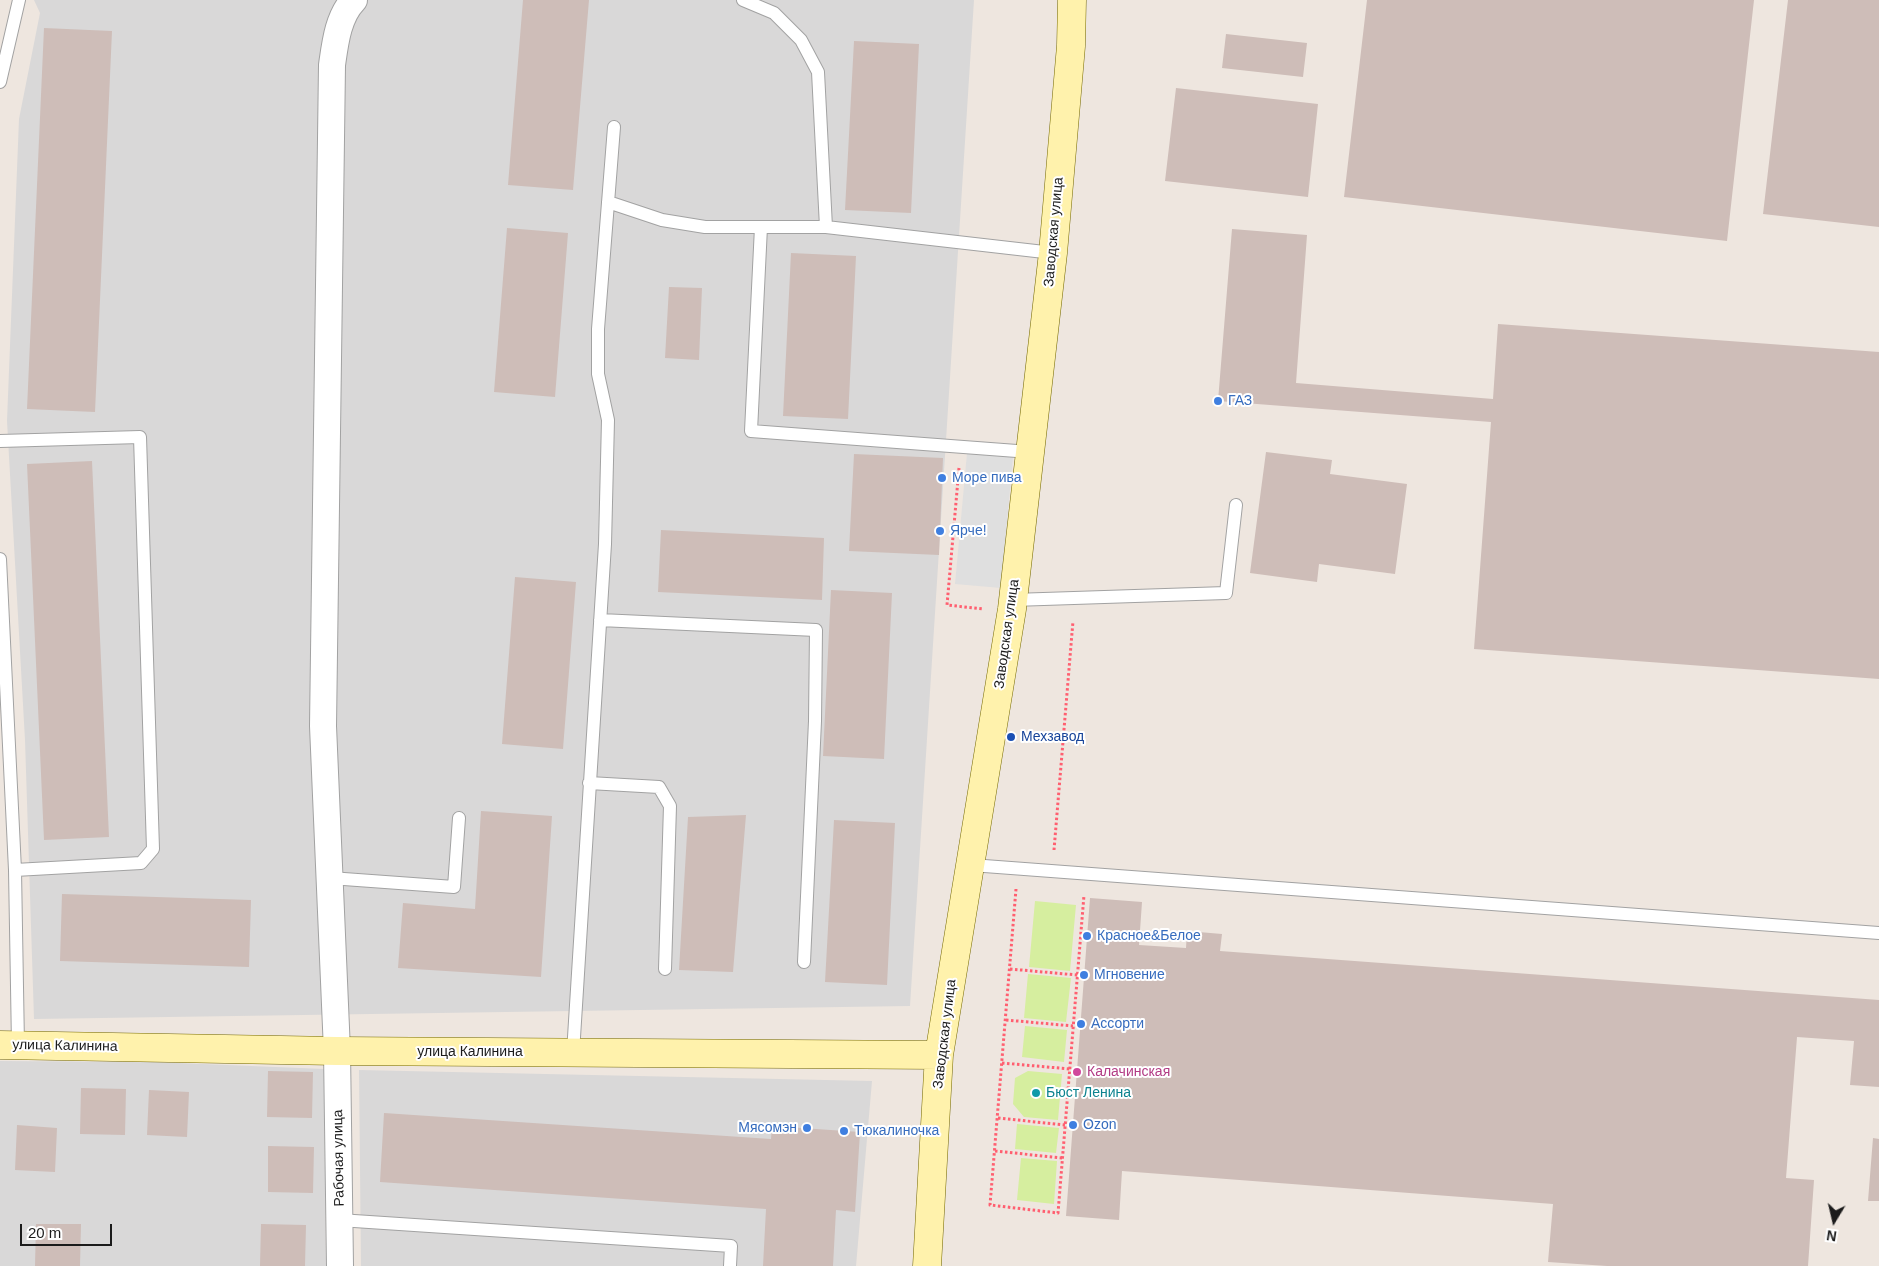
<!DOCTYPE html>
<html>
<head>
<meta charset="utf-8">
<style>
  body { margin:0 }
  #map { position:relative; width:1879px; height:1266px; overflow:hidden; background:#eee6df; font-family:Arial,sans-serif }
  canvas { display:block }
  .north { position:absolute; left:1809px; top:1196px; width:50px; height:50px; -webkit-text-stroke:4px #fff; paint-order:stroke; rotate:189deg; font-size:14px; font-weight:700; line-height:20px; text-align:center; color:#1b1b1b }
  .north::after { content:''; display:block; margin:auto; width:18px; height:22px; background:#1b1b1b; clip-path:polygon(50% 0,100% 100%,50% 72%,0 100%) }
  .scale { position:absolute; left:20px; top:1224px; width:92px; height:22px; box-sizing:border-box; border:2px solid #1b1b1b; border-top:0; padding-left:6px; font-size:15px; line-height:18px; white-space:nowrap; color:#1b1b1b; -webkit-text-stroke:4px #fff; paint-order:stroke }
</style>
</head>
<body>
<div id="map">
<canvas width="1879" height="1266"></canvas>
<div class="north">N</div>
<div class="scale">20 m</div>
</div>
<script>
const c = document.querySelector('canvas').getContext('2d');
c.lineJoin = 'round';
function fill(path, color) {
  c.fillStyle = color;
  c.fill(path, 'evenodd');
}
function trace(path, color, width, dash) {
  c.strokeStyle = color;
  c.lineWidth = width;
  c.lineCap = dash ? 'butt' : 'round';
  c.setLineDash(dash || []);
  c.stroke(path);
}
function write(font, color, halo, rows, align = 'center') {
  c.font = font + ' Arial,sans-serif';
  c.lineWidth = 4;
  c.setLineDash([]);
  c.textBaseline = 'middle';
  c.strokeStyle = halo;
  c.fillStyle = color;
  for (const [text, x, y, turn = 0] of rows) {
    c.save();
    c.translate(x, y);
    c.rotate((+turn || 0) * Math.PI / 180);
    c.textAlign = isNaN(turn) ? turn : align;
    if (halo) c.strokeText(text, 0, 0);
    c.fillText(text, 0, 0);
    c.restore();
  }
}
fill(new Path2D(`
  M34 0H974L910 1006 34 1019 25 740 7 421 19 119 40 13Z
  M0 1061 154 1062 324 1069 326 1266H0Z
  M359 1070 872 1081 856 1266H361Z`), '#d9d8d8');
fill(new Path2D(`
  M1035 901 1076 905 1070 971 1029 967Z
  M1028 974 1071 978 1066 1022 1024 1018Z
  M1025 1026 1067 1030 1064 1062 1022 1057Z
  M1028 1071 1062 1074 1058 1120 1024 1117 1013 1104 1015 1078Z
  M1017 1124 1059 1128 1056 1153 1015 1149Z
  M1021 1158 1057 1161 1054 1204 1017 1200Z`), '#d6ee9f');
fill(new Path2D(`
  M967 453 1013 457 1001 588 955 584Z`), '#dfdfdf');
fill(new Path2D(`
  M523 0H589L573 190 508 185Z
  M1367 0H1754L1727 241 1344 197Z
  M1788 0H1879V227L1763 214Z
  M44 28 112 31 95 412 27 409Z
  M1226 34 1307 43 1303 77 1222 68Z
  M854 41 919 44 911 213 845 210Z
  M1176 88 1318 104 1308 197 1165 181Z
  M507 228 568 233 555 397 494 392Z
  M1232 229 1307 235 1296 383 1493 399 1498 324 1879 352V679L1474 649 1491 422 1218 401Z
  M791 253 856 256 848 419 783 416Z
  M669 287 702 288 699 360 665 358Z
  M1266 452 1332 460 1330 474 1407 484 1395 574 1319 564 1317 582 1250 573Z
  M854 454 943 458 939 555 849 551Z
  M92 461 109 837 44 840 27 464Z
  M661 530 824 538 822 600 658 592Z
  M515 577 576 582 563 749 502 744Z
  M831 590 892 593 884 759 823 756Z
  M481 811 552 816 541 977 398 968 403 903 475 909Z
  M746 815 733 972 679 970 688 817Z
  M834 820 895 823 887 985 825 982Z
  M62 894 251 900 249 967 60 961Z
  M1090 898 1142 902 1139 945 1186 948 1187 931 1222 934 1220 951 1879 1000V1087L1850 1085 1854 1041 1797 1037 1786 1178 1814 1180 1808 1266H1607L1548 1262 1553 1204 1122 1171 1119 1220 1066 1216Z
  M268 1071 313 1072 312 1118 267 1117Z
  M81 1088 126 1089 125 1135 80 1134Z
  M149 1090 189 1092 187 1137 147 1135Z
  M384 1113 771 1139 772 1126 860 1132 855 1212 836 1210 833 1266H763L766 1209 380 1182Z
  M17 1125 57 1128 55 1172 15 1170Z
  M1873 1138 1879 1139V1201H1868Z
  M268 1146 314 1147 313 1193 268 1192Z
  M36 1224H81L80 1266H35Z
  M261 1224 306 1225 305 1266H260Z`), '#cebdb8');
const lane = new Path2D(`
  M743 0 774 13 801 40 818 72 826 227
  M0 82 19 0
  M608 202 662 220 705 227H826L1053 253
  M761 227 751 431 1030 452
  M0 441 140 437 153 849 141 863 15 870
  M0 559 15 870 18 1045
  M1013 600 1226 593 1236 505
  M600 620 816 630 815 721 804 962
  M589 783 659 787 670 806 665 969
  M971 865 1879 933
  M330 878 454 887 459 818
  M573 1053 605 544 608 420 598 374V329L614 127
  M339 1220 731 1246 730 1266`);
const street = new Path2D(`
  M340 1266 337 1051 323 726 332 65C335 44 338 16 354 0`);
const secondary = new Path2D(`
  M0 1045 337 1051 939 1055
  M927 1266 939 1055 1012 609 1053 253 1071 46 1072 0`);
trace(lane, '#a2a2a2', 14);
trace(street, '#a2a2a2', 28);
trace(secondary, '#746800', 29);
trace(new Path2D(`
  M959 468 947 605 983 609
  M1054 850 1073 621
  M1016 889 990 1205 1058 1213 1084 895
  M1010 969 1077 975
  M1006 1020 1073 1026
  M1002 1063 1070 1069
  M998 1118 1065 1125
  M995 1151 1062 1158`), '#ff5f70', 3, [2.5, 2.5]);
trace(lane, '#fff', 12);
trace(street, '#fff', 26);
trace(secondary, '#fff2ac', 28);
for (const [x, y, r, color] of [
  [1218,401,5,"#3f7fe0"],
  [942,478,5,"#3f7fe0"],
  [940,531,5,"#3f7fe0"],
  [1011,737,5,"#1a4fb4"],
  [1087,936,5,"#3f7fe0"],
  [1084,975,5,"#3f7fe0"],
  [1081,1024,5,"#3f7fe0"],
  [1077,1072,5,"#d1479c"],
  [1036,1093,5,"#0f9aa8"],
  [1073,1125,5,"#3f7fe0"],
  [807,1128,5,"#3f7fe0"],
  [844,1131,5,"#3f7fe0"]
]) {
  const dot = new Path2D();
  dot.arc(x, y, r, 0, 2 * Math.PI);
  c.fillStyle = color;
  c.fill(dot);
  trace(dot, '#fff', 2);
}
write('14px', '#1b1b1b', '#fff', [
  ["Заводская улица",1054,232,-85],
  ["Заводская улица",1007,634,-82],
  ["Заводская улица",945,1034,-83],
  ["улица Калинина",65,1046,1],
  ["улица Калинина",470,1052],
  ["Рабочая улица",339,1158,-91]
]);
write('14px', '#366cbe', '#fff', [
  ["ГАЗ",1228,401],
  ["Море пива",952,478],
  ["Ярче!",950,531],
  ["Красное&Белое",1097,936],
  ["Мгновение",1094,975],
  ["Ассорти",1091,1024],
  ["Ozon",1083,1125],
  ["Мясомэн",797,1128,"right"],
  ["Тюкалиночка",854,1131]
], 'left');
write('14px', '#164399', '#fff', [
  ["Мехзавод",1021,737]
], 'left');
write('14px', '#b23c85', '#fff', [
  ["Калачинская",1087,1072]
], 'left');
write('14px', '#0d838f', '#fff', [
  ["Бюст Ленина",1046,1093]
], 'left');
</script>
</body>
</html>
